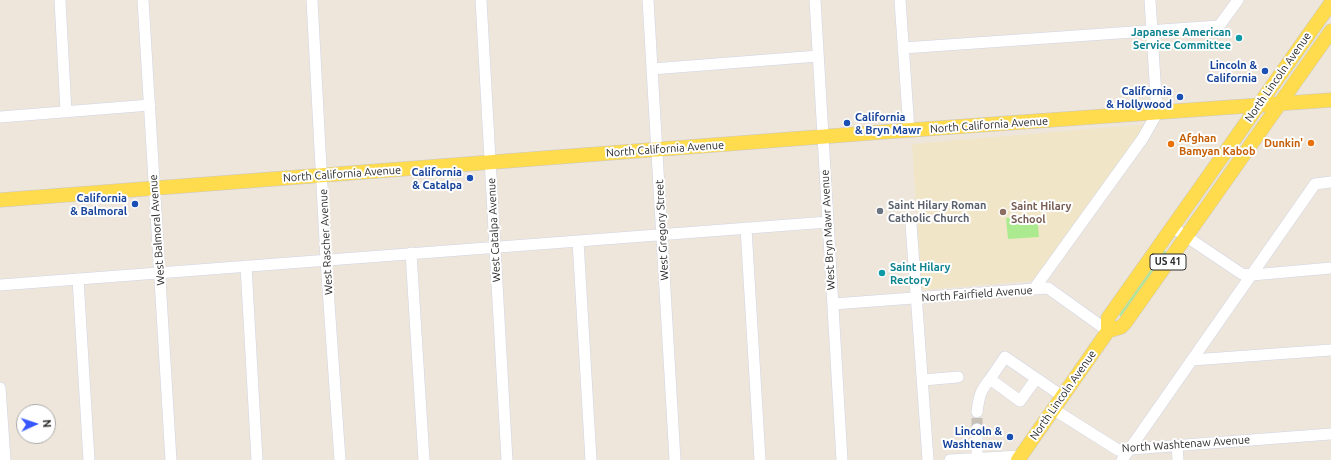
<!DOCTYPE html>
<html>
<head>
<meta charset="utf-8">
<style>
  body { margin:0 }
  #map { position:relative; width:1331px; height:460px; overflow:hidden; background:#eee6da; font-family:Ubuntu,sans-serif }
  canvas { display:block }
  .north { position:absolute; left:16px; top:404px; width:40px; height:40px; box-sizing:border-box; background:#fff; border:1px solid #aaa; border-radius:50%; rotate:87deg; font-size:11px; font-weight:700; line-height:16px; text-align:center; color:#2a2a2a }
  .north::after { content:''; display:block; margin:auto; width:14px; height:18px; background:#3656ff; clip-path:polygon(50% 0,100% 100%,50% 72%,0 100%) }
</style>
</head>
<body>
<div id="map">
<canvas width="1331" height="460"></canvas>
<div class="north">N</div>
</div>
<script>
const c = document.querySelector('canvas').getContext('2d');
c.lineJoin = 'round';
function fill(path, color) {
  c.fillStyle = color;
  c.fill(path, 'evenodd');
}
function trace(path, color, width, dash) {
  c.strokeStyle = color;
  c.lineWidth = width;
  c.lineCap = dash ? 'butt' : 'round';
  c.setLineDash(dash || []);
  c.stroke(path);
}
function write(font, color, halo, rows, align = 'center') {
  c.font = font + ' Ubuntu,sans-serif';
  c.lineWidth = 4;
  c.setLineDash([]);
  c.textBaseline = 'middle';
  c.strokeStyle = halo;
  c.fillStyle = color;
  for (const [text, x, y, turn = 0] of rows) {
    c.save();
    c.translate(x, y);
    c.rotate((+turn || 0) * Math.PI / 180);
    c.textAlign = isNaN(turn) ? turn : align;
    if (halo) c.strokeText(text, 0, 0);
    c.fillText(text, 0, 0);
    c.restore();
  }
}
fill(new Path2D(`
  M1151 124 1040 280 922 290 912 144Z`), '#f1e5c7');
fill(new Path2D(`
  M1037 216 1039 237 1008 239 1006 218Z
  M1164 250 1168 253 1122 317 1119 315Z`), '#acea90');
trace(new Path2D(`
  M977 429V412`), '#c7c0b7', 11, [11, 5.5]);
const minor = new Path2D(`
  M60 0 66 112
  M143 0 171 460
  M312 0 326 260 340 460
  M481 0 507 460
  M648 0 675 460
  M815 0 842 460
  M900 0 909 130
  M903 48 1219 26 1238 0
  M652 69 818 56
  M0 117 150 105
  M911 224 928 460
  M1172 227 1242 274 1252 275 1331 268
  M746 228 760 460
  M578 241 591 460
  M411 253 424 460
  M246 266 257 460
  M78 279 89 460
  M0 285 828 222
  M1034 289 1143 138 1157 113 1150 0
  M833 304 1048 288 1108 331
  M1192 360 1331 350
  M1036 379 1020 401 990 379 1005 357 1062 396
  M923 380 958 377
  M0 388 5 460
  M1053 409 1118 450 1331 434
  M977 412C979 397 980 391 990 379
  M977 429V458
  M1177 446 1178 460
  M950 460 1021 456
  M1122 460 1315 184 1331 182`);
const major = new Path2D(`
  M0 200 883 132 1331 100
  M1108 331 1121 327 1125 323 1331 31
  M1018 460 1108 331V318L1331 3`);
trace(minor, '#cfd3e4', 12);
trace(major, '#c8c8c8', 15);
trace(minor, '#fff', 11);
trace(major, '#ffdb4e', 14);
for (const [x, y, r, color] of [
  [1239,38,4,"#0f9aa8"],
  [1265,71,4,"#1a4fb4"],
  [1180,97,4,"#1a4fb4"],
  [847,123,4,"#1a4fb4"],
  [1311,143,4,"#e8710a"],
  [1171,144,4,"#e8710a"],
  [470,178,4,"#1a4fb4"],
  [135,204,4,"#1a4fb4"],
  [880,211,4,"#6b7280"],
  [1003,212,4,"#8d6e63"],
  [882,273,4,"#0f9aa8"],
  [1010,437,4,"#1a4fb4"]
]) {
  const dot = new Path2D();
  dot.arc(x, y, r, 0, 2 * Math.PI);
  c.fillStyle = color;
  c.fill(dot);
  trace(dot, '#fff', 1.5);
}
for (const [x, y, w] of [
  [1168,262,36]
]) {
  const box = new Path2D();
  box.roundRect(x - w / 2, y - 8, w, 16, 3);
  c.fillStyle = '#fff';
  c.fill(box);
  trace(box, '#2a2a2a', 1);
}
write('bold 10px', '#2a2a2a', null, [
  ["US 41",1168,262]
]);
write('bold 11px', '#0d838f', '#fff', [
  ["Japanese American",1231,32],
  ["Service Committee",1231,45],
  ["Saint Hilary",890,267,"left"],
  ["Rectory",890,280,"left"]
], 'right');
write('bold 11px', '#164399', '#fff', [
  ["Lincoln &",1257,65],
  ["California",1257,78],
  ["California",1172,91],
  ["& Hollywood",1172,104],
  ["California",855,117,"left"],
  ["& Bryn Mawr",855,130,"left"],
  ["California",462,172],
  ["& Catalpa",462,185],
  ["California",127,198],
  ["& Balmoral",127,211],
  ["Lincoln &",1002,431],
  ["Washtenaw",1002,444]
], 'right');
write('11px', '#2a2a2a', '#fff', [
  ["North Lincoln Avenue",1278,77,-55],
  ["North California Avenue",989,125,-4],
  ["North California Avenue",665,149,-4],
  ["North California Avenue",342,174,-4],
  ["West Balmoral Avenue",157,230,-94],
  ["West Catalpa Avenue",494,230,-93],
  ["West Gregory Street",662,230,-93],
  ["West Bryn Mawr Avenue",828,230,-93],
  ["West Rascher Avenue",326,242,-93],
  ["North Fairfield Avenue",977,294,-4],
  ["North Lincoln Avenue",1063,395,-55],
  ["North Washtenaw Avenue",1186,444,-4]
]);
write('bold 11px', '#c56008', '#fff', [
  ["Afghan",1179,138],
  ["Bamyan Kabob",1179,151],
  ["Dunkin'",1303,143,"right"]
], 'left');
write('bold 11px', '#5b616d', '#fff', [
  ["Saint Hilary Roman",888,205],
  ["Catholic Church",888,218]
], 'left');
write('bold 11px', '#785e54', '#fff', [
  ["Saint Hilary",1011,206],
  ["School",1011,219]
], 'left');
</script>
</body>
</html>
